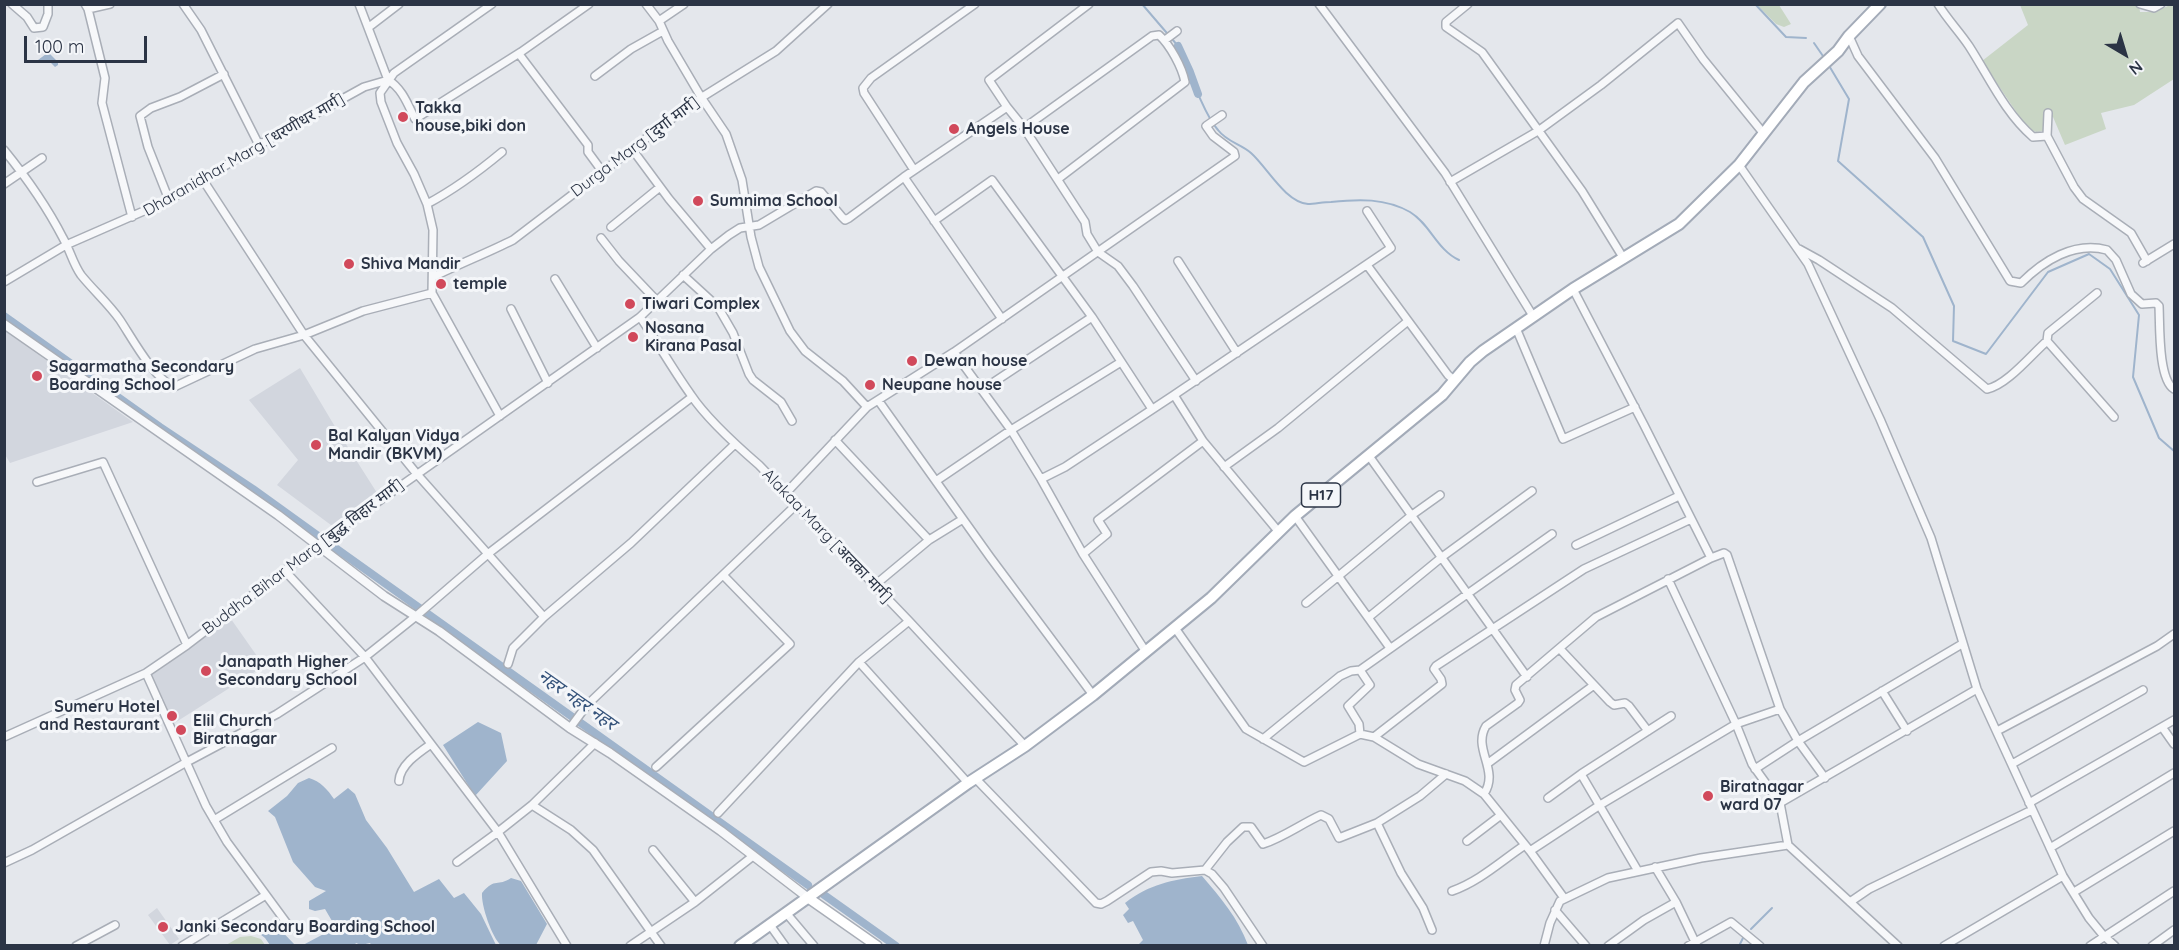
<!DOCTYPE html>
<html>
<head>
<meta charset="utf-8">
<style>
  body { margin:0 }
  #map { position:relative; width:2179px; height:950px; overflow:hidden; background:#e4e7ec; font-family:Quicksand,sans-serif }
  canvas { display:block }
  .frame { position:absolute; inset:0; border:6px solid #2b3445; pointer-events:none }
  .north { position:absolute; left:2095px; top:24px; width:60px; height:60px; -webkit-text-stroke:4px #f4f6f9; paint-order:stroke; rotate:142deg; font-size:16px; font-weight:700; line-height:24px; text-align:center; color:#2b3445 }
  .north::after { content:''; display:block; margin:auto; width:21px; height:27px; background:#2b3445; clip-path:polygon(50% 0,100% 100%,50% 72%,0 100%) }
  .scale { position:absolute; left:24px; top:36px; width:123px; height:27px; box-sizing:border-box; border:3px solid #2b3445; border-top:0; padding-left:8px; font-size:18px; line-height:21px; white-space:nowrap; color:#2b3445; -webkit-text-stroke:4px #f4f6f9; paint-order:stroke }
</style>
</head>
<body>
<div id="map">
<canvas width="2179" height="950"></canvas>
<div class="frame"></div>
<div class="north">N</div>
<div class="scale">100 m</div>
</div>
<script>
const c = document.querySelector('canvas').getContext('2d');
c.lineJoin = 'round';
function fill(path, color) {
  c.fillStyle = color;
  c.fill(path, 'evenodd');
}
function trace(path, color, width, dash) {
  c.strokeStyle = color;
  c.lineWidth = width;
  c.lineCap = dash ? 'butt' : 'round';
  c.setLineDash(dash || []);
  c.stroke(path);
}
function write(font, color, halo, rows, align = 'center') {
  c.font = font + ' Quicksand,"Noto Sans Devanagari",sans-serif';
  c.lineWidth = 6;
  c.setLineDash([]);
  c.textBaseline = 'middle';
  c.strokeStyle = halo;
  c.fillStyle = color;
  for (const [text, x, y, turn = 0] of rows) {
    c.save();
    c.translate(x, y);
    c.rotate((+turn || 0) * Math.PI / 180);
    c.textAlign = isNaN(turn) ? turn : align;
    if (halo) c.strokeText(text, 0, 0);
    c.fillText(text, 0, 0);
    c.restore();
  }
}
fill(new Path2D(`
  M5 331 133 422 10 463 4 453Z
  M300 368 337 430 379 496 335 528 277 485 298 460 249 400Z
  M231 619 264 666 173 724 149 676Z
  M157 908 179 939 170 945 148 915Z`), '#d2d6de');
fill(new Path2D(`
  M1757 5H1779L1791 24 1784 27 1776 24Z
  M2020 5H2139L2140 12H2155L2170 5H2174V79L2134 105 2101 113 2106 129 2065 145 2053 117 2044 118 2043 131 2036 132 2027 128 1982 61 2028 25Z
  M251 936 261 939 265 945H226L240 937Z`), '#c9d6c5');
fill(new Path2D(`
  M47 51 58 62V65L55 67 51 63H34L46 54Z
  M478 722 501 733 507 761 475 796 443 745Z
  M309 778C320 781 328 790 334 799L348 788 355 794 366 820 387 848 414 892 439 879 454 898 464 893 481 914 496 945 372 946 370 943 361 945 356 943 354 946 303 945 333 929 332 921 325 909 315 911 309 909V901L326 891 315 887 293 862 275 817 268 811 287 796 298 783Z
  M1202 876C1221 898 1238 918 1248 945H1138L1143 940 1133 921 1128 923 1123 915 1129 909 1125 903C1150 884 1171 880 1202 876Z
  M511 878 521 881 547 924 536 945H501C492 938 481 905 482 893 495 877 498 887 511 878Z
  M271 920 295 945H270L265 938 256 931Z`), '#9fb4cc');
trace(new Path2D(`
  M1142 4 1178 46
  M1755 4 1786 37 1806 38
  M1814 43 1825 59
  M1828 64 1849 99 1838 161 1923 237 1954 306 1953 341 1986 354 2048 272 2089 254 2110 269 2139 315 2133 377 2159 438 2174 451
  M1198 94C1204 107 1209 120 1218 130 1227 142 1241 144 1251 153 1267 167 1285 202 1308 204 1315 204 1323 202 1331 202 1359 199 1385 198 1410 212 1430 224 1437 250 1459 260
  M1751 929 1772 908
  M1739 946 1743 938`), '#9fb4cc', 2);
trace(new Path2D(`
  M1178 46 1190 72 1198 94
  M4 316 160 427 253 489 321 538
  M327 542 808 885
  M820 892 896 946`), '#9fb4cc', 8);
const minor = new Path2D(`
  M12 4 27 17 34 28 43 27 48 14V4
  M85 4 88 9 105 78 102 103 132 217
  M183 4 201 30 259 145
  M359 4 388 80
  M492 4 394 73 380 93 381 102 397 143 414 174 427 204 433 230 432 293 500 416
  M646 4 659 21 668 41 701 97 726 134 742 180 751 237 759 267 790 331 805 351 843 381 867 407
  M1319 4 1445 173 1533 316
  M1468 4 1446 22V27L1482 52 1582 191 1624 259
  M1938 4C1947 19 1959 31 1969 46 1989 77 2005 113 2033 137L2047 136 2048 113
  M2140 4 2154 8 2161 4
  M88 9 110 4
  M659 21 684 4
  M369 27 399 4
  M1849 36 1858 56 1935 158 2010 281 2021 283C2043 261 2074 241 2107 250L2116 260 2131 294 2142 304 2156 303 2159 306C2160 325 2158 379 2174 389
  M1165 40 1177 31
  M519 54 588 145V152L602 171
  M595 76 631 49 663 31
  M388 80C402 88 408 105 415 119L521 52 589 4
  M1007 107 1024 128 1152 36 1159 35C1170 45 1182 67 1185 82L1058 179
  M1024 128 1085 222 1087 234 1098 252 1118 266 1133 286 1196 381
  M2047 136 2074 187 2083 199 2131 233 2147 261
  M632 149 669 199 711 249
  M4 150C26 177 47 207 63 238 70 250 73 264 81 275 93 290 109 304 120 320 132 338 154 379 174 387L255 349 304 335 363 311 432 293
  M1739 165 1808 264 1880 419 1931 538 1977 689 2063 876 2089 918 2103 935 2115 946
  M914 170 864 93 863 88 871 78 975 4
  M904 177 1002 319
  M203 180 304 335 416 473 544 617
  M1450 182 1538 131 1601 85 1678 23 1703 59 1764 134
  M4 184 42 158
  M169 200 148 147 140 116 151 108 180 97 224 74
  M427 204C455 189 478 172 502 152
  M934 221 992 180 1092 317 1152 409
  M611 227 660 187
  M601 238 619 261 657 301
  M1799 249 1819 260 1892 308 1987 389C2007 385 2031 355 2047 341L2114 417
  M1178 261 1237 353
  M2143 263 2174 244
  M1367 265 1448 375 1455 381
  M683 275 718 307 733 333 749 374 753 380 781 402 792 421
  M433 277C459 264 487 253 513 240L691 104 776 51 828 4
  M555 279 597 348
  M4 282 66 245 169 200 259 145 364 87 388 80
  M1573 289 1644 425 1711 558 1724 553 1727 555 1780 709 1798 741 1825 778
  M511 309 548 383
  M640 317C658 343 673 370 691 395 707 419 737 446 759 465L909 621 1025 746
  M1516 328 1563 439 1635 407
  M2047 341 2048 333 2097 293
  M954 352 1011 430 1041 479 1083 554 1146 652
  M982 390 1092 317
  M1174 395 1391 248 1367 211
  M878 400 990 557 1093 695
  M835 440 929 540
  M1369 456 1527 677
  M1224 467 1278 428 1408 321
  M1041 479 1065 467 1174 395 1203 441 1278 531
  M936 481 1011 430 1121 362
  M37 482 103 462 187 645
  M786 493 867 407 954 352 1235 156 1234 152 1213 136 1206 126 1222 115
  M1295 516 1390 648
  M1576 545 1679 496
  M1083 554 1107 534 1098 520 1203 441
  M284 570 365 657 498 832 567 946
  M1668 579 1736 724 1752 764 1780 803
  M875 585 929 540 963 519
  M1306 603 1412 515 1440 495
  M1369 617 1442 557 1532 491
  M1175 628 1246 729 1304 762 1360 734 1374 737 1418 764 1465 781 1484 794 1530 851 1564 898
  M1560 649 1610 702 1614 705 1625 703 1629 706 1648 731
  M859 662 968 783
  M508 664 513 648 544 617 631 543 735 444
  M146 673 206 806 227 842 266 895 182 946
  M1882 691 1907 731
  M2162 727 2174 744
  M570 728 587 705 797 504
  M1997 731 2157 646 2174 634
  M1360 734 1359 724 1348 706 1370 685 1360 670
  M4 737 146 673 187 645 331 535 640 317 711 249 729 235 740 228 759 225 816 191 821 192 842 217 845 220 849 218 904 177 1007 107 989 80 1089 4
  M1374 737 1442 684 1441 679 1434 669 1436 666 1584 569 1691 519
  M1263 739 1340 676 1351 671 1360 670 1552 534
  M1487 764 1594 685
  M2012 764 2143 690
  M656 767 790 644 724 576
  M1755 769 1798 741 1962 644
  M1581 774 1638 871
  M976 779 1096 903 1101 904 1107 901 1151 872 1161 871 1172 873 1205 870 1212 874 1224 888 1263 946
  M399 781C400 765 418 753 431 744
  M1484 794C1500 770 1472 749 1486 726L1518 703 1520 700 1515 690 1516 685 1596 617 1711 558
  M1548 798 1581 774 1671 716
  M2029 803 2174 720
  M532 805 571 830 593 850 661 946
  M718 813 859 662 909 621
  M214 820 332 748
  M1467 841 1501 815
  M1788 845 1780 803 1977 689
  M2050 848 2174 773
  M653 850 695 902
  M1530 851 1600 805 1736 724 1780 709
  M457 862 498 832 532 805 595 743
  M4 863 32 850 185 763 277 714 365 657 415 617 489 553 692 397
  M1655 867 1676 902 1697 946
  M1205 870 1227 842 1243 827H1251L1263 844C1284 837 1301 824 1321 815L1329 819 1339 838 1377 823
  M1452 891C1480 881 1501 861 1525 845
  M2074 892 2174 831
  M266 895 291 929
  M1850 902 1869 889 2032 810
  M1555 910 1586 946
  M787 914 814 946
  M770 925 785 946
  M1432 930 1423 908 1401 873 1377 823 1420 796 1446 774
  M76 946 115 925
  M630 946 695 902 753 856
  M1544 946 1550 923 1560 901 1608 878 1701 858 1788 845 1898 946
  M1608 946 1644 920 1676 902
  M1688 946 1731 922 1760 946
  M1944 946 2063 876
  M2090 946 2174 891
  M2152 946 2174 930`);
const tertiary = new Path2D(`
  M4 324 278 515 384 596 439 631 570 728 610 753 721 831 807 897`);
const secondary = new Path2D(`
  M807 897 877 946`);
const primary = new Path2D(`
  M740 946 968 783 1025 746 1093 695 1211 598 1295 516 1442 395 1470 362 1483 351 1573 289 1679 224 1739 165 1804 82 1838 51 1849 36 1880 4`);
trace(minor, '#a9aeb7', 10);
trace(tertiary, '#a9aeb7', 11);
trace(secondary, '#a9aeb7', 12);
trace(primary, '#a3abb8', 14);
trace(minor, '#f7f8fa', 7);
trace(tertiary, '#f7f8fa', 8);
trace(secondary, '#fff', 9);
trace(primary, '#fff', 10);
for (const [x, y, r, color] of [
  [403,117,6,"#d1495b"],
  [954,129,6,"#d1495b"],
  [698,201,6,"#d1495b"],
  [349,264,6,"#d1495b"],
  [441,284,6,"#d1495b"],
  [630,304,6,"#d1495b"],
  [633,337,6,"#d1495b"],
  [912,361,6,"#d1495b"],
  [37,376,6,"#d1495b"],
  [870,385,6,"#d1495b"],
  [316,445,6,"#d1495b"],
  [206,671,6,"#d1495b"],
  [172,716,6,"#d1495b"],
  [181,730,6,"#d1495b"],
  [1708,796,6,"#d1495b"],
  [163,927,6,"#d1495b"]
]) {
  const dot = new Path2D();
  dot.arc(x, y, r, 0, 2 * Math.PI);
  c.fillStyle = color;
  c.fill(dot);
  trace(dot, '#f4f6f9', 2);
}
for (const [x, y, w] of [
  [1321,495,39]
]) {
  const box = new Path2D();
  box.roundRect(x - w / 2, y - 12, w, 24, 4.5);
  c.fillStyle = '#f4f6f9';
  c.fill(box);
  trace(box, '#2b3445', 1.5);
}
write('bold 15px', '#2b3445', null, [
  ["H17",1321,495]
]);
write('bold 16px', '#2b3445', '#f4f6f9', [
  ["Takka",415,108],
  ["house,biki don",415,126],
  ["Angels House",966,129],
  ["Sumnima School",710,201],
  ["Shiva Mandir",361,264],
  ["temple",453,284],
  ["Tiwari Complex",642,304],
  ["Nosana",645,328],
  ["Kirana Pasal",645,346],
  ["Dewan house",924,361],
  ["Sagarmatha Secondary",49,367],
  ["Boarding School",49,385],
  ["Neupane house",882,385],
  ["Bal Kalyan Vidya",328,436],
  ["Mandir (BKVM)",328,454],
  ["Janapath Higher",218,662],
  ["Secondary School",218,680],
  ["Sumeru Hotel",160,707,"right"],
  ["and Restaurant",160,725,"right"],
  ["Elil Church",193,721],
  ["Biratnagar",193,739],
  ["Biratnagar",1720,787],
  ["ward 07",1720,805],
  ["Janki Secondary Boarding School",175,927]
], 'left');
write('16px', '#2b3445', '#f4f6f9', [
  ["Durga Marg [दुर्गा मार्ग]",635,147,-37],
  ["Dharanidhar Marg [धरणीधर मार्ग]",244,155,-30],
  ["Alakaa Marg [अलका मार्ग]",827,536,46],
  ["Buddha Bihar Marg [बुद्ध विहार मार्ग]",303,557,-37]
]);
write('italic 18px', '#34527a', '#f4f6f9', [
  ["नहर नहर नहर",577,700,35]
]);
</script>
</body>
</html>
